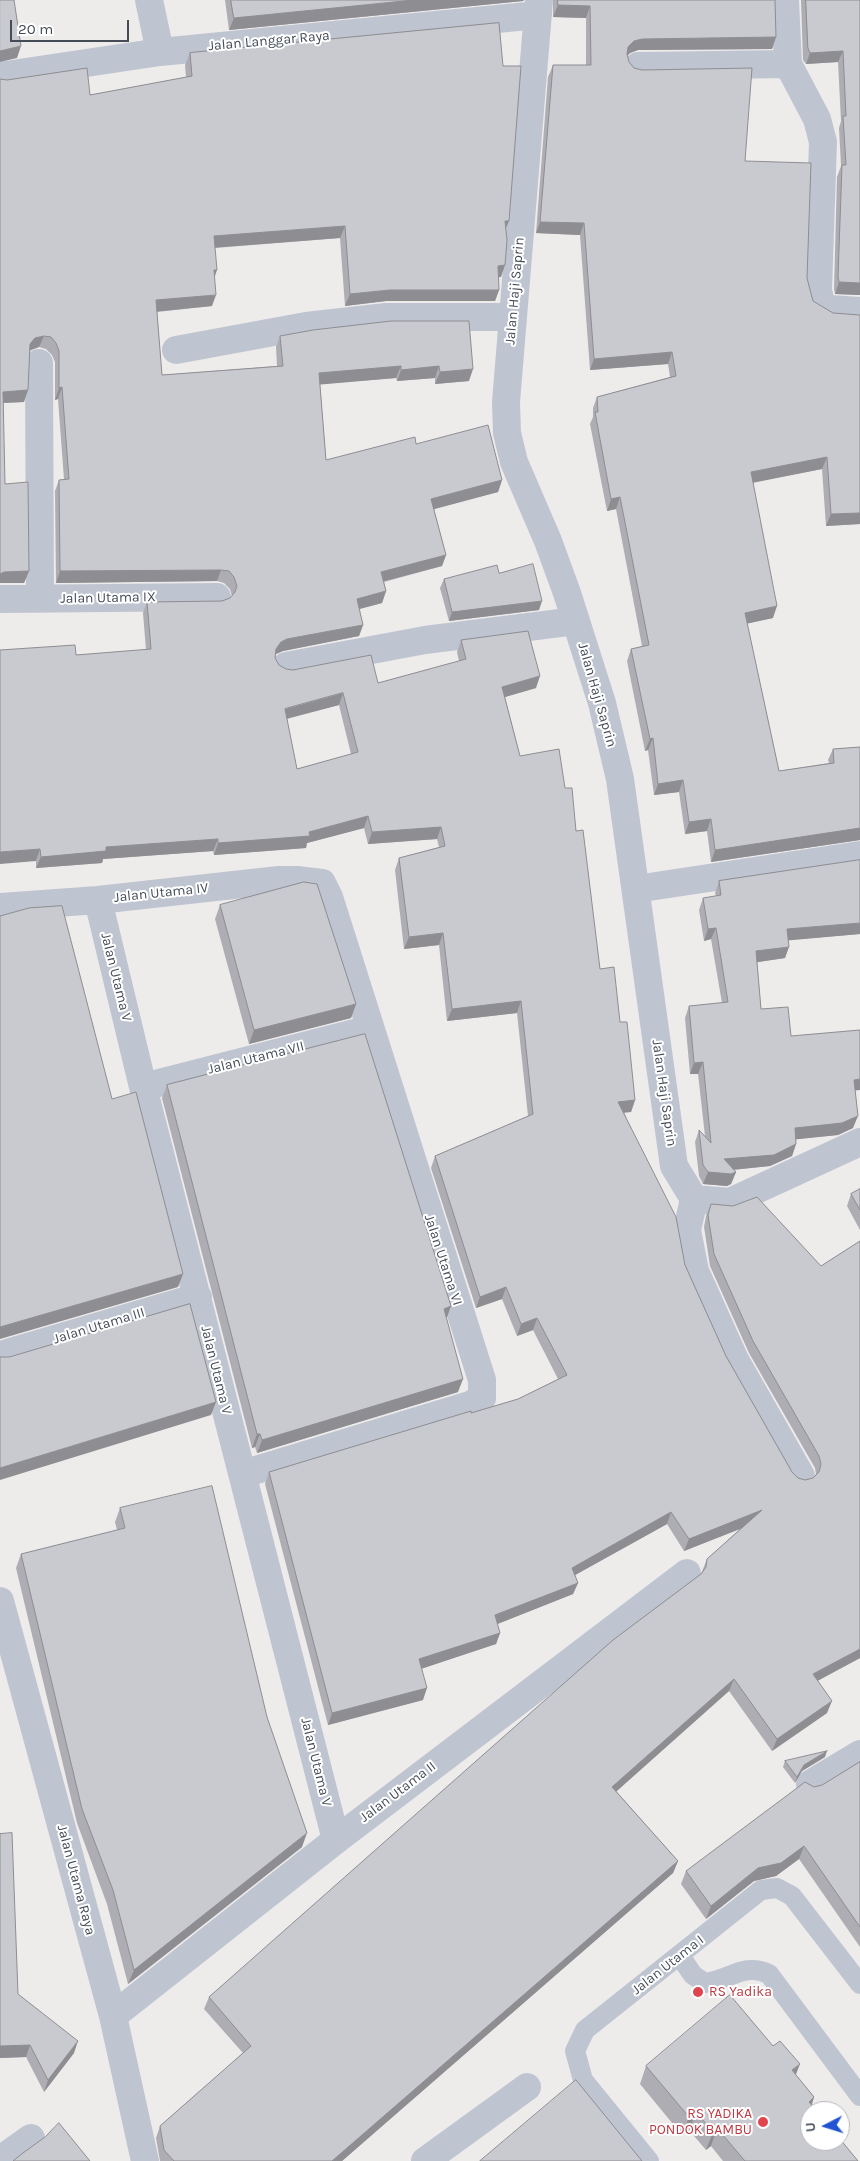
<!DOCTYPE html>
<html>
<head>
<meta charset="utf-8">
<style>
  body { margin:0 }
  #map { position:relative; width:860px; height:2161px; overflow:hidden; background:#eeebeb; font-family:Karla,sans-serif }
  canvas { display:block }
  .north { position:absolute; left:800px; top:2101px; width:50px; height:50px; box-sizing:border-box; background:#fff; border:1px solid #b5b7bc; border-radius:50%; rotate:265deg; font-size:14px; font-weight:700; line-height:20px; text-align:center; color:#454c57 }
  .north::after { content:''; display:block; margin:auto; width:18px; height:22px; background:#2154d2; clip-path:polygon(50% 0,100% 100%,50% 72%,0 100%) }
  .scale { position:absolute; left:10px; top:20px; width:119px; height:22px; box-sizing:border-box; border:2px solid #454c57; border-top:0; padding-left:6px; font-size:15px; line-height:18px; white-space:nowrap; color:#454c57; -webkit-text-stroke:4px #fff; paint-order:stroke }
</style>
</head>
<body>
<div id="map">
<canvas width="860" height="2161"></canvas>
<div class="north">U</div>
<div class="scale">20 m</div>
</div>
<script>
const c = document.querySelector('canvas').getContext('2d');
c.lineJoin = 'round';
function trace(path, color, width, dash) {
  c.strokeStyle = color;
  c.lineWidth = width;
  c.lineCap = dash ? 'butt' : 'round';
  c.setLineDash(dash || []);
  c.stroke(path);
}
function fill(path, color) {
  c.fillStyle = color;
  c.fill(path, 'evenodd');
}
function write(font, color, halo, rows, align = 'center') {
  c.font = font + ' Karla,sans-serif';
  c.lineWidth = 4;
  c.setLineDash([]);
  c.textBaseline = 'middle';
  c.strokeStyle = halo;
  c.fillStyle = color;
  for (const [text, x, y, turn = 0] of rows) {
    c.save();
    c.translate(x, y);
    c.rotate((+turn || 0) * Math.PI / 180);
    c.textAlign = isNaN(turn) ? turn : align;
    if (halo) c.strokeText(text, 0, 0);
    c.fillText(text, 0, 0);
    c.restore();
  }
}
trace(new Path2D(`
  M680 1956 693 1975 705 1983C730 1980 744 1962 769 1974L860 2096
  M649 2161 583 2080 575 2051 585 2030 761 1890 777 1888 792 1896 860 1984`), '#bfc5d0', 20);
trace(new Path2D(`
  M149 0 160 52
  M539 0 506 402 507 433 514 462 548 541 567 593 602 703 620 779 674 1166 694 1199
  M788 64 817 119 823 142 818 290 821 304 830 309 860 311
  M638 66 788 64 785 0
  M0 76 160 52 538 15
  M176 350 306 326 386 317H513
  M39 363 40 599
  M0 599 217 597
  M286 666 425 640 576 621
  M636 889 860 855
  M98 900 143 1087 336 1840
  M0 907 98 900 279 880H297L322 883 329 897 482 1380V1398L470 1405 243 1474
  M143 1087 370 1029
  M694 1199 687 1230 695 1271 735 1360 801 1476
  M694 1199 730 1202 860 1142
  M0 1355 198 1297
  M0 1601 113 2016 145 2161
  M810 1784 860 1754
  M113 2016 336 1840 687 1573
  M0 2160 31 2138
  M425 2161 527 2087`), '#bfc5d0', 28);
fill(new Path2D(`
  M225 0H524L523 1 229 30Z
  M553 0H775L776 37 772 49 638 50 630 53 627 56 629 62 634 68 745 161 807 278 860 524 826 526 822 469 753 482 773 618 747 623 779 771 829 763 828 760 833 749 860 747V840L711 862 707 831 685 834 679 792 654 795 648 750 645 751 627 661 631 649 642 646 616 509 607 511 590 424 593 417V408L597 397 670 377 668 364 590 370 580 235 536 233 548 77 553 65H586V18L553 17Z
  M801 0H860V295L835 294 834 289 837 177 841 166 839 128 841 121 838 62 806 64 803 60Z
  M190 53 506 228 501 277H498L499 290 495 301H386L345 306 340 238 215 248 214 277 212 306 157 312 162 375 277 366 276 347 280 336 391 321 469 381 435 384V378L397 381 396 378 320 384 326 460 416 444 502 480 498 492 434 509 446 555 442 566 384 582 386 591 382 603 359 609 363 625 359 636 283 651 276 654 275 658 279 665 286 669 378 683 459 661 457 652 461 640 536 688 505 697 520 756 565 788 576 831 600 969 620 1022 635 1100 631 1112H624L685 1265 726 1356 792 1472 798 1478 805 1480 813 1478 816 1474 815 1468 749 1353 710 1266 704 1227 706 1216 711 1204 821 1266 860 1241V1658L817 1681 827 1713 772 1751 729 1691 616 1791 678 1861 673 1873 342 2161H160L156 2138 160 2126 243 2053 204 2009 209 1997 701 1574 707 1559 741 1528 684 1551 667 1524 575 1575 578 1583 573 1594 497 1624 500 1633 496 1644 422 1668 423 1700 328 1725 265 1484 269 1472 518 1399 558 1379 533 1330 517 1336 502 1299 476 1308 431 1168 435 1156 528 1116 517 1013 447 1021 439 945 404 949 395 870 399 858 439 847 437 839 368 844 364 828 307 843 306 848 214 855 213 851 103 859 102 863 36 868V861L76 655 146 650 143 613 147 602 222 601 230 598 232 596 230 589 224 583 217 581 56 583 55 491 59 480 64 479 58 399 55 400V362L52 355 46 349 39 347 31 350 29 351 24 402 3 403 5 484 29 571 24 583H0V79L90 95 186 77 185 65ZM339 705 351 754 297 769 287 719Z
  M444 579 539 610 449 621 440 588Z
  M719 881 860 934 788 940 785 958 757 962 761 1009 791 1036 855 1091 853 1128 838 1135 796 1139V1144L792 1156 770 1166 733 1170 736 1172 731 1184 727 1186 703 1184 699 1176 695 1142 699 1130 705 1136 698 1074H690L685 1018 689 1006 722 1003 711 939 704 941 699 910 703 898 716 896 715 893Z
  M220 905 356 1004 351 1018 249 1044 215 919Z
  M167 1085 447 1319 458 1392 257 1453 255 1447 252 1448 162 1098Z
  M860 1189V1230L847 1206 851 1194Z
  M120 1508 267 1717 302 1847 128 1984 107 1904 77 1823 16 1568 21 1554 117 1530 115 1522Z
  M825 1757 802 1771 795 1783 783 1767 785 1761Z
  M860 1762V1947L799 1859 776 1876 754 1881 706 1919 681 1884 686 1871 814 1787 822 1785Z
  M0 1834 18 1994 74 2053 44 2092 26 2057 0 2058Z
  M646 2066 796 2075 814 2097 812 2105 858 2161H723L711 2146 706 2150 689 2130 682 2135 640 2084Z`), '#adadb3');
fill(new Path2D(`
  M414 0H524L523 1 229 30 234 18Z
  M558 5 590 6 586 18 553 17Z
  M776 37 772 49 638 50 630 53 624 59 628 47 634 41 642 39Z
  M21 46 17 58 0 62V51Z
  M843 51 838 62 806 64 810 53Z
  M505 221H509L504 233Z
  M540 222 584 223 580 235 536 233Z
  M345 226 340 238 210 248 214 236Z
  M505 265 501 277 493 278 498 266Z
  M214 270H217L213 282Z
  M839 282 860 283V295L835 294Z
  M390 290H499L495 301H386L345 306 350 294Z
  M216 295 212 306 152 312 156 300Z
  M44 336 39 347 31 350 25 356 30 344 35 338Z
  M672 352 668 364 590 370 594 359Z
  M401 366 396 378 315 385 319 373Z
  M439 366 435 378 397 381 401 370Z
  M473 369 469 381 435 384 440 372Z
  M62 387 58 399 55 400 59 388Z
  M28 390 24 402 0 403 3 392Z
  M827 457 822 469 747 484 751 472Z
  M502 480 498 492 427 511 431 499Z
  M620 497 616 509 607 511 611 499Z
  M860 513V524L826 526 831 514Z
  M446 555 442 566 377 583 381 572Z
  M221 570 217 581 56 583 60 571Z
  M29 571 24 583H0V574L4 572Z
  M386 591 382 603 352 611 357 599Z
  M542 601 539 610 449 621 452 612Z
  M777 606 773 618 741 625 745 613Z
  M363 625 359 636 283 651 276 654 271 660 276 649 281 642 287 639Z
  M540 676 536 688 498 699 502 687Z
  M343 693 339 705 281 720 285 709Z
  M653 738 648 750 645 751 650 739Z
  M683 780 679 792 654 795 658 784Z
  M368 816 364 828 307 843 306 848 214 855 218 843 309 832Z
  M711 819 707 831 685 834 689 822Z
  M441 827 437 839 368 844 372 832Z
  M860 828V840L711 862 715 850Z
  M218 839 213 851 103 859 102 863 36 868 41 857 106 847Z
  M40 849 36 861 0 864V852Z
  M860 923V934L782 941 787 929Z
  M716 928 711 939 704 941 708 929Z
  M443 933 439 945 404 949 409 937Z
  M789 947 785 958 752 963 756 951Z
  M521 1001 517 1013 447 1021 452 1009Z
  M356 1004 351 1018 249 1044 254 1030Z
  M703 1062 698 1074H690L694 1063Z
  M860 1079V1090L850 1091 854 1080Z
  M635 1100 631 1112 614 1114 618 1102Z
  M858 1116 853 1128 838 1135 790 1140 795 1128Z
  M796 1144 792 1156 770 1166 720 1171 724 1159Z
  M708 1172H736L731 1184 727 1186 703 1184Z
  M183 1274 178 1287 0 1339V1327Z
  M506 1287 502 1299 476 1308 480 1297Z
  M451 1306 446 1320 444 1309Z
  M537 1318 533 1330 517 1336 521 1324Z
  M463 1379 458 1392 257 1453 262 1440Z
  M216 1402 211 1415 0 1480V1468Z
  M257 1434H260L255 1447 252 1448Z
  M762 1510 758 1522 684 1551 689 1539Z
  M671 1512 667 1524 568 1579 572 1568Z
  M578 1583 573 1594 490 1627 495 1615Z
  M500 1633 496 1644 415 1671 419 1659Z
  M860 1649V1658L808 1686 813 1674Z
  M734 1679 729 1691 608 1799 612 1787Z
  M427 1688 423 1700 328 1725 332 1713Z
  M832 1701 827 1713 772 1751 777 1739Z
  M827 1751 825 1757 802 1771 795 1783 797 1777 804 1765Z
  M307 1833 302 1847 128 1984 134 1970Z
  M804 1846 799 1859 776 1876 754 1881 706 1919 711 1906 758 1868Z
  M678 1861 673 1873 342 2161H332Z
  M78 2041 74 2053 44 2092 48 2080Z
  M30 2045 26 2057 0 2058V2046Z
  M800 2064 793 2082 792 2070Z
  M814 2097 808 2115 809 2102Z
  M696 2112 689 2130 682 2135 689 2117Z
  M717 2128 711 2146 706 2150 713 2132Z`), '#8d8d92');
const building = new Path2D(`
  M0 0H14L21 46 0 51Z
  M231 0H414L234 18Z
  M558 0H775L776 37 642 39 634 41 628 47 627 54 629 62 634 68 642 70 752 68 745 161 811 163 807 278 813 301 833 313 860 315V513L831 514 827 457 751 472 777 606 745 613 779 771 834 763 833 749 860 747V828L715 850 711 819 689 822 683 780 658 784 653 738 650 739 631 649 649 645 620 497 611 499 595 412H598L597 397 676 376 672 352 594 359 584 223 540 222 553 65H591L590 6 558 5Z
  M806 0H860V283L839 282 838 277 842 165H846L843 116H846L843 51 810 53 808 48Z
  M499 23 503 66H521L509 221H505L507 240 505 265 498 266 499 290H390L350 294 345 226 214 236 217 270H214L216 295 156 300 162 375 283 366 280 336 313 330 391 321H469L473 369 440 372 439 366 401 370V366L319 373 326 460 415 437 416 444 488 425 502 480 431 499 446 555 381 572 386 591 357 599 363 625 287 639 281 642 276 649 275 658 279 665 286 669 293 670 371 655 378 683 466 659 461 640 528 631 540 676 502 687 520 756 559 749 565 788H572L576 831 583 830 600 969 614 967 620 1022H627L635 1100 618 1102 676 1217 685 1265 726 1356 792 1472 798 1478 805 1480 813 1478 819 1472 821 1464 819 1456 753 1341 714 1254 708 1215 711 1204 733 1206 757 1197 821 1266 860 1241V1649L813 1674 832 1701 777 1739 734 1679 612 1787 678 1861 332 2161H174L164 2150 160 2126 251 2046 209 1997 613 1640 701 1574 706 1567 707 1559 762 1510 689 1539 671 1512 572 1568 578 1583 495 1615 500 1633 419 1659 427 1688 332 1713 269 1472 471 1411V1413L518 1399 567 1375 537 1318 521 1324 506 1287 480 1297 435 1156 533 1114 521 1001 452 1009 443 933 409 937 399 858 445 846 441 827 372 832 368 816 309 832 310 836 218 843V839L106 847V851L41 857 40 849 0 852V650L75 645 76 655 151 649 147 602 222 601 230 598 235 592 237 586 234 577 229 571 221 570 60 571 59 480 69 479 62 387 59 388V351L56 343 51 337 44 336 35 338 30 344 28 390 3 392 5 484 28 482 29 571 4 572 0 574V79L7 80 87 68 90 95 192 76 190 53ZM343 693 358 752 297 769 285 709Z
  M533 564 542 601 452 612 444 579 497 565 499 573Z
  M860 860V923L787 929 789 947 756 951 761 1009 788 1007 791 1036 860 1030V1079L854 1080 858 1116 842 1123 795 1128 796 1144 774 1155 724 1159 736 1172 731 1174 708 1172 703 1165 699 1130 711 1143 703 1062 694 1063 689 1006 728 1002 716 928 708 929 703 898 721 895 719 881Z
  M304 882 317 884 356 1004 254 1030 220 905Z
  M62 906 112 1099 136 1092 183 1274 0 1327V916L29 908Z
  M365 1034 451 1306 444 1309 463 1379 262 1440 260 1434H257L167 1085Z
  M860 1189V1210L851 1194Z
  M190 1304 216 1402 0 1468V1357H9Z
  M212 1486 267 1717 307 1833 134 1970 113 1890 82 1809 21 1554 125 1528 120 1508Z
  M827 1751 804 1765 797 1777 785 1761Z
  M860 1762V1927L804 1846 781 1863 758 1868 711 1906 686 1871 805 1782 814 1787 822 1785Z
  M12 1833 18 1994 78 2041 48 2080 30 2045 0 2046V1834Z
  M730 1995 773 2046 780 2041 800 2064 792 2070 814 2097 809 2102 817 2111H810V2141H840V2139L858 2161H745L717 2128 713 2132 696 2112 689 2117 646 2066Z
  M576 2080 642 2161H480Z
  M59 2123 90 2161H13L23 2153 45 2137Z`);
fill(building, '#c9c9d0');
trace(building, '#8d8d92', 1);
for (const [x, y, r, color] of [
  [698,1992,6,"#e0444e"],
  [763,2122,6,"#e0444e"]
]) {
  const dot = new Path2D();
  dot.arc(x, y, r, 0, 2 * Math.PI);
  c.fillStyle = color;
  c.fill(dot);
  trace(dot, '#fff', 2);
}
write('14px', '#454c57', '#fff', [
  ["Jalan Langgar Raya",269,41,-5],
  ["Jalan Haji Saprin",515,291,-85],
  ["Jalan Utama IX",108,598,-1],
  ["Jalan Haji Saprin",597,695,74],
  ["Jalan Utama IV",161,893,-6],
  ["Jalan Utama V",116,977,76],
  ["Jalan Utama VII",256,1058,-14],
  ["Jalan Haji Saprin",664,1093,82],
  ["Jalan Utama VI",443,1260,72],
  ["Jalan Utama III",99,1326,-17],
  ["Jalan Utama V",216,1370,76],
  ["Jalan Utama V",316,1762,76],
  ["Jalan Utama II",398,1792,-37],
  ["Jalan Utama Raya",76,1880,75],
  ["Jalan Utama I",668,1965,-38]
]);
write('14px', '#be3a42', '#fff', [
  ["RS Yadika",709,1992],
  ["RS YADIKA",752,2114,"right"],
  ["PONDOK BAMBU",752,2130,"right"]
], 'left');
</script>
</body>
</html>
